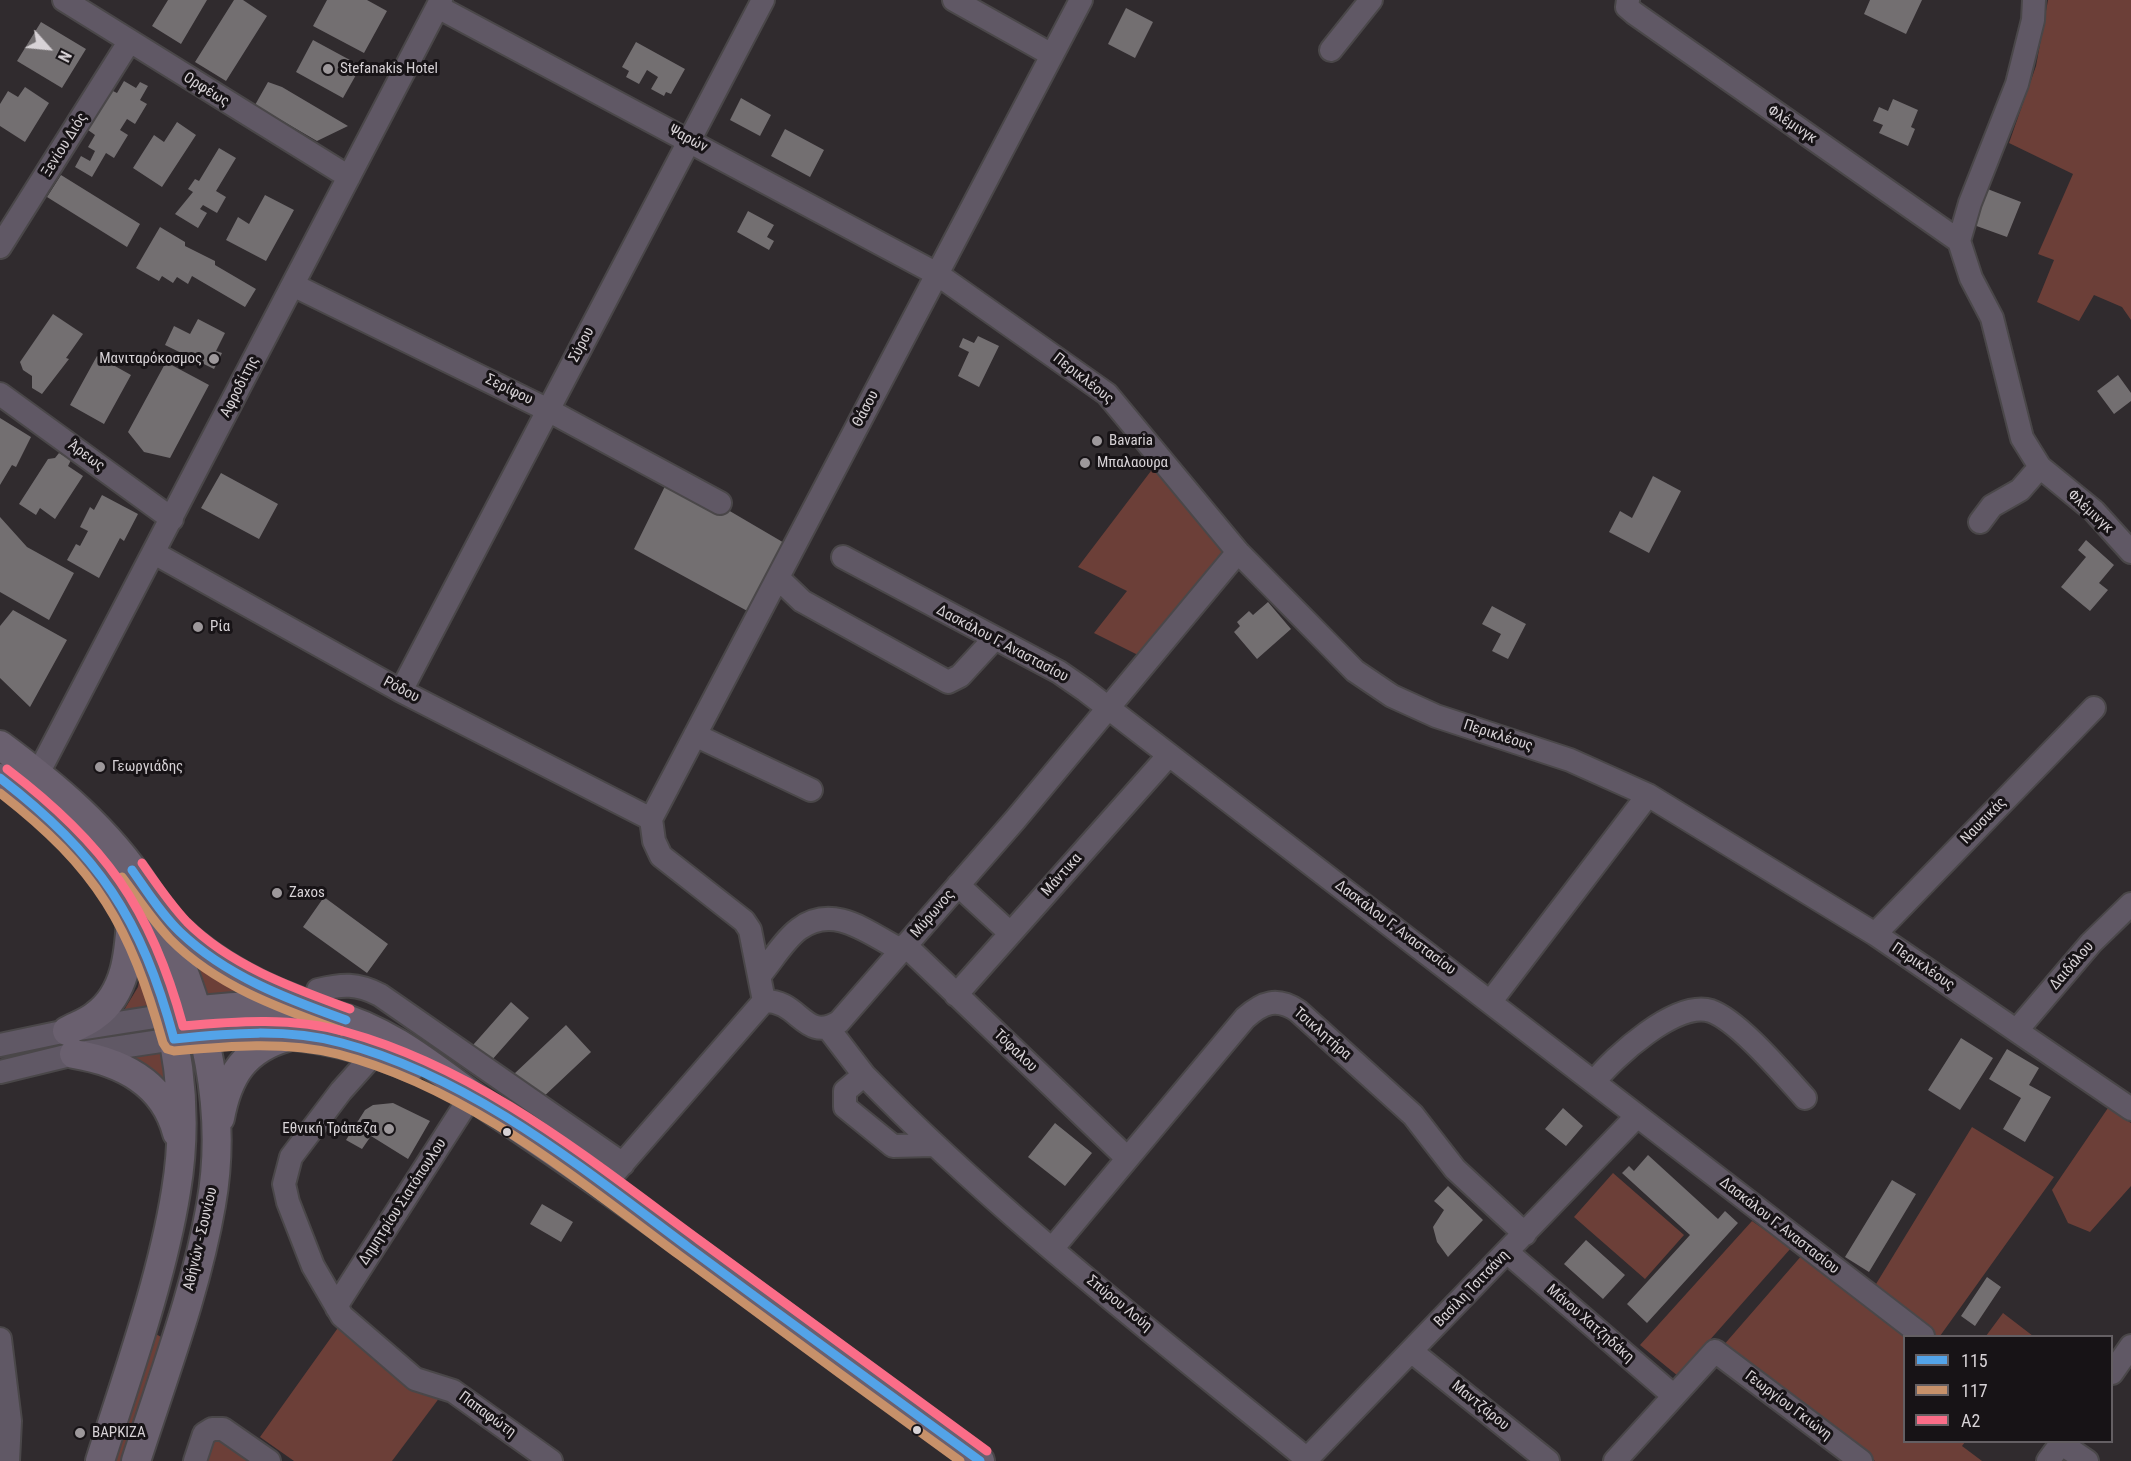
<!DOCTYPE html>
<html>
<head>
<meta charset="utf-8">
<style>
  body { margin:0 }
  #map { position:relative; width:2131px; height:1461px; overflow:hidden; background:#302b2e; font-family:"Roboto Condensed",sans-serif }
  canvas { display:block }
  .legend { position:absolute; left:1903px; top:1335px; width:210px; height:108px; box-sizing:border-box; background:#171316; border:2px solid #645f63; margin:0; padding:8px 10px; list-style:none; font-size:18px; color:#d7d2d6 }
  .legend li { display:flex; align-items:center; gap:12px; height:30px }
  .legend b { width:30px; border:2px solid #645f63 }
  .north { position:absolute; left:18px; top:18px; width:60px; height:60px; -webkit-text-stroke:4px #171316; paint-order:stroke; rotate:117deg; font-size:16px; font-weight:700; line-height:24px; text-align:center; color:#d7d2d6 }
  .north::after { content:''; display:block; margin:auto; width:21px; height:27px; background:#d7d2d6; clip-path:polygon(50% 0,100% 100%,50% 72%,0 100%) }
</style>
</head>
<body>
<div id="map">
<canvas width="2131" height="1461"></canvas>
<ul class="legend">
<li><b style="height:8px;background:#53a3e8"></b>115</li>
<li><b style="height:8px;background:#c7916a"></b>117</li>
<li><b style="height:8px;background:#fb6d88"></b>Α2</li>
</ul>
<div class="north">N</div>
</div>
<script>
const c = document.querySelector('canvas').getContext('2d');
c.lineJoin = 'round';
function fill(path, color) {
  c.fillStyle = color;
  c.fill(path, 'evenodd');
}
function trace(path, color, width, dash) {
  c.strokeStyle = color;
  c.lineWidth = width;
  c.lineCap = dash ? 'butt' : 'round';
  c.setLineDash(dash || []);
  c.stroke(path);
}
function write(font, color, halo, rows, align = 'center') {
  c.font = font + ' "Roboto Condensed",sans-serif';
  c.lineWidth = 6;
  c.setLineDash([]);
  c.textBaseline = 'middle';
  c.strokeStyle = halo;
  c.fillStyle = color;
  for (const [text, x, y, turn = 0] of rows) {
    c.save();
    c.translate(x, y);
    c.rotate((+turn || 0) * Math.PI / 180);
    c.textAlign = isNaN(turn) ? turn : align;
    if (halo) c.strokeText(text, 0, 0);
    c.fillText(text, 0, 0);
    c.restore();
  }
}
fill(new Path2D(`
  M2048 0H2131V320L2122 307 2094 295 2079 321 2037 302 2054 260 2038 254 2073 174 2009 143 2036 66Z
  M1154 467 1236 561 1148 660 1094 633 1127 591 1078 567Z
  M191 954 264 999H208Z
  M141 970 153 1008 121 1015 138 987Z
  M164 1051 173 1106 126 1058Z
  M2108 1108 2131 1123V1186L2090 1232 2068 1223 2052 1190Z
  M1972 1127 2054 1177 1940 1336H1904V1442H1965L1962 1446 1982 1461H1875L1722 1347 1803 1254 1865 1302Z
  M1613 1173 1684 1235 1645 1279 1574 1217Z
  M1752 1221 1791 1248 1678 1376 1640 1345Z
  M2003 1313 2033 1336H1986Z
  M340 1325 412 1391 440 1397 392 1461H294L260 1437Z
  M156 1334 161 1337 156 1360 124 1461H113Z
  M217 1436 259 1461H204L211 1440Z`), '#6c3f38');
fill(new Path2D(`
  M168 0H207L181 44 152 26Z
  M234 0H243L267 16 226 81 195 62Z
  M327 0H367L387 11 364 53 313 26Z
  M1870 0H1922L1906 34 1864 14Z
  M1126 8 1153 22 1135 58 1108 44Z
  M41 22 86 49 62 88 17 61Z
  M313 40 361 66 343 98 296 72Z
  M636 42 685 69 671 94 666 92 664 96 651 89 658 77 647 70 639 84 626 77 629 71 622 67Z
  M124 81 136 88 140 82 148 86 140 100 147 104 135 124 127 119 120 130 128 135 114 158 106 153 92 177 75 167 81 156 90 161 95 151 88 147 95 135 88 130 111 90 117 93Z
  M268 82 282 87 348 126 317 141 255 105Z
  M25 87 49 103 25 142 0 126V104L8 91 18 97Z
  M741 98 771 115 760 136 730 120Z
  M1893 99 1918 110 1911 127 1915 129 1908 146 1879 133 1883 125 1873 121 1879 107 1888 111Z
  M177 122 196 135 162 187 133 168 154 135 164 142Z
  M785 129 824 150 810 177 771 156Z
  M219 148 236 158 216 191 226 197 217 213 203 205 200 209 207 213 198 228 175 214 193 192 188 189 195 179 199 181Z
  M61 175 140 224 127 247 47 197Z
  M1985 188 2021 202 2007 237 1971 224Z
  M265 195 294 210 266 261 226 240 238 217 249 224Z
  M748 211 774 225 767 237 774 241 769 250 737 232Z
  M160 227 185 242V246L215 261V265L256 289 245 307 192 276 188 284 177 277 173 283 162 276 159 281 136 268Z
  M53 314 83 334 66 358 69 359 42 394 32 388V376L23 370 20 362Z
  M198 319 225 333 216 351 222 353 214 369 165 345 174 326 190 334Z
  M978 336 999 346 979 387 958 376 969 352 959 347 963 338 974 343Z
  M97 356 131 375 104 424 70 405Z
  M166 362 209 385 170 458 144 452 128 432Z
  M2118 375 2131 393V401L2114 414 2097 391Z
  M0 418 31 437 16 467 12 465 0 485Z
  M59 453 71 460 68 466 83 476 55 519 40 508 36 515 19 504 48 459 55 458Z
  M221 473 278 504 259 539 201 508Z
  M670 476 786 544 751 613 634 549Z
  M1653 476 1681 491 1649 553 1609 532 1620 511 1632 518Z
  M102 495 138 514 124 541 120 538 99 578 67 560 76 544 80 546 88 531 80 527 90 507 94 510Z
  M0 517 27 547 74 573 49 620 0 592Z
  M2086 540 2114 565 2099 583 2108 590 2090 611 2061 587 2086 557 2078 550Z
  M1268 602 1291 629 1257 659 1234 632 1240 626 1237 622 1249 611 1253 615Z
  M1492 606 1526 624 1508 659 1492 651 1501 634 1482 624Z
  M13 610 67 640 30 707 0 678V626Z
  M324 897 388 944 367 973 303 927Z
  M511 1002 529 1018 491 1061 473 1045Z
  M566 1025 591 1052 539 1101 514 1074Z
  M1961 1038 1993 1058 1960 1110 1928 1090Z
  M2007 1049 2039 1068 2029 1085 2051 1097 2025 1142 2003 1129 2021 1098 1989 1079Z
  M393 1103 430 1121 408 1159 371 1136 362 1149 346 1140 365 1110 373 1105Z
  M1563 1108 1583 1126 1566 1146 1545 1129Z
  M1055 1123 1092 1153 1065 1186 1028 1157Z
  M1648 1155 1718 1219 1725 1211 1738 1223 1647 1323 1627 1304 1690 1235 1622 1173 1629 1166 1634 1171Z
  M1892 1180 1916 1194 1869 1272 1845 1257Z
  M1448 1186 1483 1220 1448 1257 1437 1242 1433 1227 1444 1210 1434 1201Z
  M542 1204 573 1222 561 1242 530 1224Z
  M1586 1240 1625 1275 1603 1299 1564 1264Z
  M1987 1277 2001 1287 1975 1326 1961 1316Z`), '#736f71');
const minor = new Path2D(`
  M64 0 349 177
  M954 0 1052 55
  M1628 0 1627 7 1634 13 1959 241
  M2034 0 2033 20 2017 84 1970 203 1959 241 1971 278 1992 318 2022 438 2040 467 2094 511 2131 552
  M438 7 937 274 1107 394 1238 552 1355 671 1392 696 1436 716 1570 760 1648 795 1875 934 2131 1109
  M1331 50 1371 0
  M0 247 129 42
  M293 285 548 410 720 503
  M0 394 172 519
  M1980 522 1992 506 2020 490 2040 467
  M154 553 401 691 651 819
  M843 557 1059 672 1085 690 1923 1336
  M778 578 802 601 948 682 960 676 995 638
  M401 691 763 0
  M695 735 811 790
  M30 789 441 0
  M651 819 1081 0
  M651 819 654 841 661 856 744 921 750 930 764 1001
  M958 885 1010 933
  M1875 934 2094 708
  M905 945 1126 1157
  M760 975C772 961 784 940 799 929 834 903 868 933 901 950
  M318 990C342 984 357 983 380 995L623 1164
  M956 995 1169 755
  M1491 1001 1648 795
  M828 1028 864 1075
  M2017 1030 2091 943 2131 904
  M0 1045 67 1031 168 1015
  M375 1053 341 1091 291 1157 284 1184 288 1202 313 1266 342 1316 415 1379 453 1391 551 1461
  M0 1072 74 1054 174 1039
  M1594 1082C1614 1057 1676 1000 1711 1011 1739 1021 1784 1075 1805 1098
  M934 1145 893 1146 845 1107V1091L864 1075C1000 1215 1156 1335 1307 1459
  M604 1185 764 1001C800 1000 804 1043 839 1022L1015 820 1238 552
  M1052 1249 1245 1018C1263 1002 1277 997 1298 1011L1413 1115 1455 1169 1525 1234
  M1507 1252 1674 1396
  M337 1308 340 1300 471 1096
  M0 1339 10 1421 8 1461
  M1411 1351 1548 1461
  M2112 1373 2131 1346
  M2059 1442 2087 1461
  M195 1461 204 1434 212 1429H223L269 1461
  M1305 1461 1637 1116
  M1615 1461 1715 1351 1861 1461
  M2048 1461 2062 1442`);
const major = new Path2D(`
  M0 745C54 785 108 830 145 887 153 899 158 915 165 928 205 1013 228 1110 211 1205 196 1292 163 1377 136 1461
  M0 778C31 800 64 825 89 855 164 942 195 1078 176 1191 162 1279 127 1376 100 1461
  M166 917C202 956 248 982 298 1001
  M168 1015C221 1006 277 1001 330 1014 397 1031 446 1079 501 1116 665 1226 821 1345 980 1461
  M67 1031C76 1026 88 1022 96 1015 126 993 129 953 131 920
  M186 1038C267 1028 336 1035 411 1067
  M74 1054C122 1062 164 1083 177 1133
  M220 1118C228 1075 245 1049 287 1037`);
trace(minor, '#4a4749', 26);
trace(major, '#4a4749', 32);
trace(minor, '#605865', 22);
trace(major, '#6a606f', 28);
trace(new Path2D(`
  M0 778C99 855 141 917 174 1039 229 1033 288 1028 342 1043 473 1078 582 1168 688 1247 785 1319 883 1390 980 1461
  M132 870C147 891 161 914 180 932 226 976 287 999 346 1020`), '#53a3e8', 9);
trace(new Path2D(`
  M0 793C98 869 130 926 163 1043L167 1049 174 1051C229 1046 284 1041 338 1054 466 1087 575 1178 679 1255 772 1324 866 1393 960 1461
  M122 877C138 898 152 920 170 939 216 986 281 1009 342 1031`), '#c7916a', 9);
trace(new Path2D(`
  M7 769C104 843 151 907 183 1026 237 1021 294 1017 346 1032 480 1069 590 1160 699 1240 795 1311 891 1381 987 1451
  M142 863C156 883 170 904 187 922 231 966 293 988 350 1009`), '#fb6d88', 9);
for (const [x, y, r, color] of [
  [328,69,6,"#9d989b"],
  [214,359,6,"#9d989b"],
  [1097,441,6,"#9d989b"],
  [1085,463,6,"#9d989b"],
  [198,627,6,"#9d989b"],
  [100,767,6,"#9d989b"],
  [277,893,6,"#9d989b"],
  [389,1129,6,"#9d989b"],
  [507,1132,5,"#d7d2d6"],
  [917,1430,5,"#d7d2d6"],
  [80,1433,6,"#9d989b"]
]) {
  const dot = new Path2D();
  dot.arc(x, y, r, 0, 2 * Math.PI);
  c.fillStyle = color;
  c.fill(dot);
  trace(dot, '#171316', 2);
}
write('15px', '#d7d2d6', '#171316', [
  ["Stefanakis Hotel",340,69],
  ["Μανιταρόκοσμος",202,359,"right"],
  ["Bavaria",1109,441],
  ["Μπαλαουρα",1097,463],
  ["Ρία",210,627],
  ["Γεωργιάδης",112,767],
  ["Zaxos",289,893],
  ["Εθνική Τράπεζα",377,1129,"right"],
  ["ΒΑΡΚΙΖΑ",92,1433]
], 'left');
write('15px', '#d7d2d6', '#171316', [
  ["Ορφέως",206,90,32],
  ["Φλέμινγκ",1792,125,34],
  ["Ψαρών",688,139,28],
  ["Ξενίου Διός",65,145,-58],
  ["Σύρου",582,345,-62],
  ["Περικλέους",1083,379,38],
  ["Αφροδίτης",240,387,-63],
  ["Σερίφου",509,390,26],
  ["Θάσου",866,409,-62],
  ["Άρεως",86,456,36],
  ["Φλέμινγκ",2090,512,43],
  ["Δασκάλου Γ. Αναστασίου",1002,644,28],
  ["Ρόδου",401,690,28],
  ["Περικλέους",1498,736,18],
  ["Ναυσικάς",1984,821,-46],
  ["Μάντικα",1062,875,-48],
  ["Μύρωνος",933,914,-49],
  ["Δασκάλου Γ. Αναστασίου",1395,928,37],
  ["Δαιδάλου",2072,966,-49],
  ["Περικλέους",1923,967,34],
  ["Τσικλητήρα",1322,1034,41],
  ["Τόφαλου",1015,1051,44],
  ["Δημητρίου Σιατόπουλου",403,1202,-57],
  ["Δασκάλου Γ. Αναστασίου",1779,1226,38],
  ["Αθήνών - Σουνίου",201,1239,-77],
  ["Βασίλη Τσιτσάνη",1472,1289,-46],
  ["Σπύρου Λούη",1119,1304,39],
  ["Μάνου Χατζηδάκη",1590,1324,41],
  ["Μαντζάρου",1480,1406,39],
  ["Γεωργίου Γκιώνη",1788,1406,37],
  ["Παπαφώτη",487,1415,36]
]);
</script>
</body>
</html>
